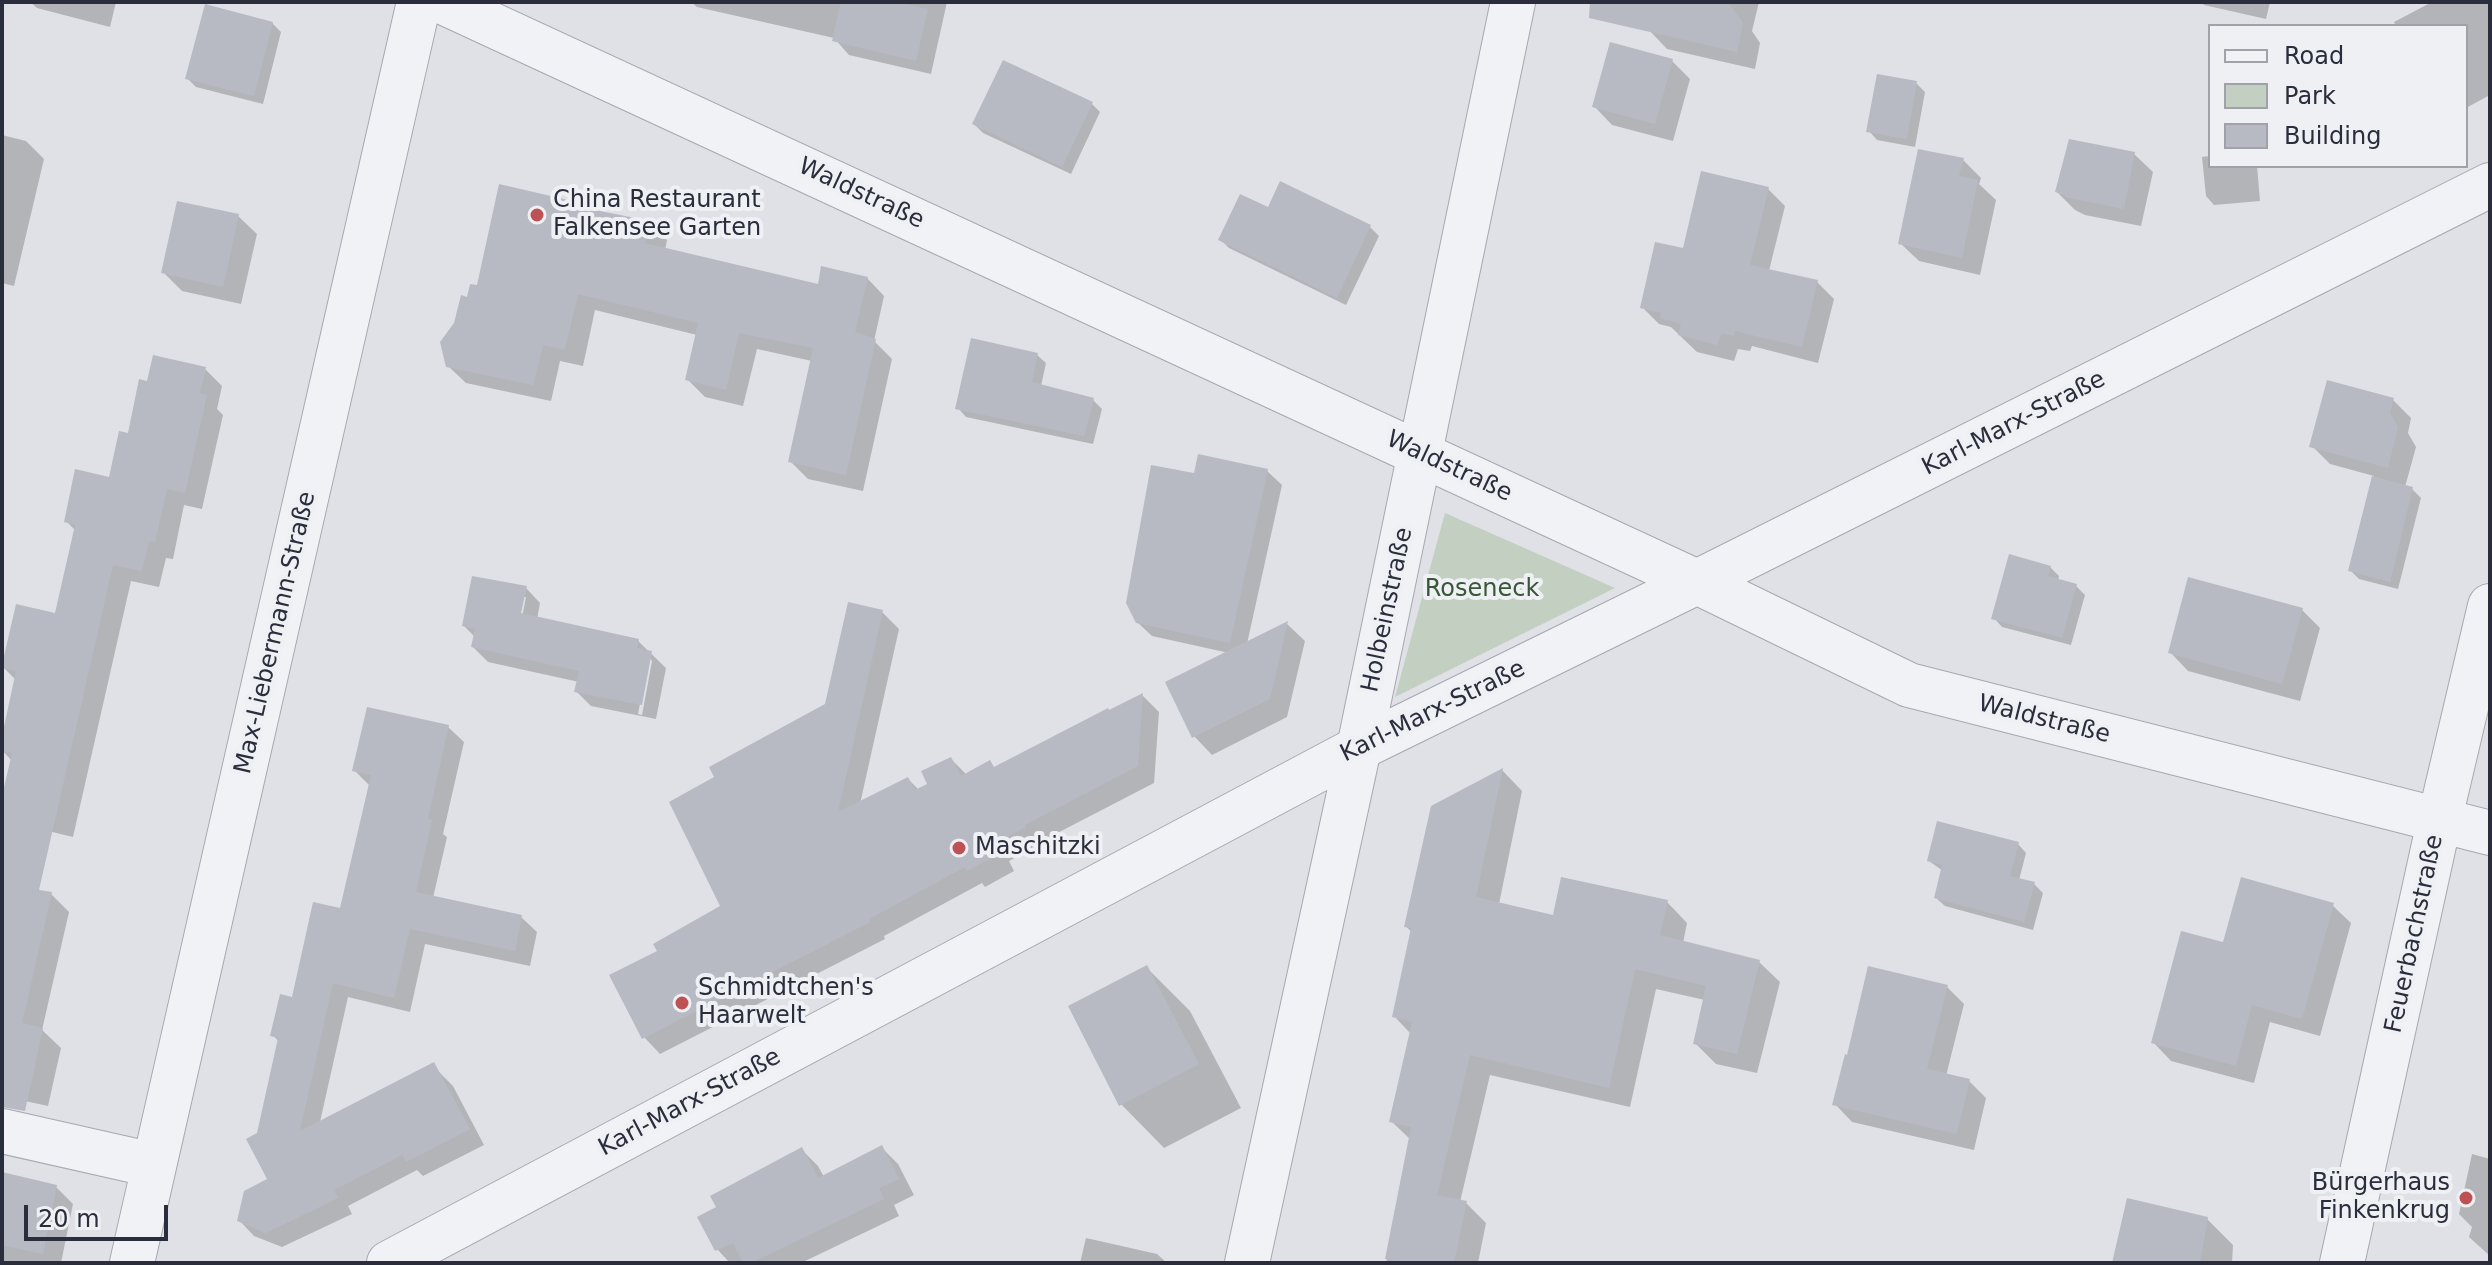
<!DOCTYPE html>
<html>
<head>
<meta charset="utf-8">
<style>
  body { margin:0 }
  #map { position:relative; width:2492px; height:1265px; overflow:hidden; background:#dfe1e6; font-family:"DejaVu Sans",sans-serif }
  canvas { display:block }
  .frame { position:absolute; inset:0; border:4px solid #2a2e3c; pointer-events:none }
  .legend { position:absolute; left:2208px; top:24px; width:260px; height:144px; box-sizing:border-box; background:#eef0f4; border:2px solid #a0a2aa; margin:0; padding:10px 14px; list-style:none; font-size:24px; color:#2a2e3c }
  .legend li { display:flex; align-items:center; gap:16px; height:40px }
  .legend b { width:40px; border:2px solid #a0a2aa }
  .scale { position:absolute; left:24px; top:1205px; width:144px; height:36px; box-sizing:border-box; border:4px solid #2a2e3c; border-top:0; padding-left:10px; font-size:24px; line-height:28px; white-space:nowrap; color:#2a2e3c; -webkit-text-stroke:6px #eef0f4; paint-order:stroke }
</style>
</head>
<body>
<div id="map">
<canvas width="2492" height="1265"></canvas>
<div class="frame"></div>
<ul class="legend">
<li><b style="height:10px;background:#f1f2f5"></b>Road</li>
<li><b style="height:22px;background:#c3cfc1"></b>Park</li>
<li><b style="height:22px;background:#b7bac3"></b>Building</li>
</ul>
<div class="scale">20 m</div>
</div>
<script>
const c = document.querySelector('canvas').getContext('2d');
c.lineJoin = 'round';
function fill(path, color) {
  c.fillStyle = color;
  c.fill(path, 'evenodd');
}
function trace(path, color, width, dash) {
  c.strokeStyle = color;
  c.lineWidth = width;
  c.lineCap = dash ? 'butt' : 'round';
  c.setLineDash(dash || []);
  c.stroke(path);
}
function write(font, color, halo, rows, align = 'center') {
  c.font = font + ' "DejaVu Sans",sans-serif';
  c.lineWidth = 8;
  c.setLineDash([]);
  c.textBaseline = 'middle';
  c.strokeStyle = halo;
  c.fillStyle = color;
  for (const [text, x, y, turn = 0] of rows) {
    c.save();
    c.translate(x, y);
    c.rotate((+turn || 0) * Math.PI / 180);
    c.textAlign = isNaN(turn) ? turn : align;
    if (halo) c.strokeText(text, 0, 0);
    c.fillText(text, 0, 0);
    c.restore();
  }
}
fill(new Path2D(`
  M1445 513 1615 588 1395 697Z`), '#c3cfc1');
fill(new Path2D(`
  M30 2H116L110 27 37 8Z
  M691 2H947L931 74 849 55 834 38 697 7Z
  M1655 2H1759L1752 31 1760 43 1755 69 1667 49 1649 30Z
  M2201 2H2270L2266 19 2204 5Z
  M2432 2H2490V95L2466 108V26H2396L2394 22Z
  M272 23 281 32 263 104 196 87 187 78Z
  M1672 61 1690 79 1673 141 1612 125 1594 106Z
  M1916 83 1925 92 1915 147 1877 140 1869 131Z
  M1092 104 1100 112 1071 174 983 133 974 124Z
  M2 135 26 141 44 159 14 286 2 283Z
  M2134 154 2153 172 2141 226 2085 215 2075 210 2057 192Z
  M2210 156V166H2257L2260 201 2214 205 2206 196 2202 157Z
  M1963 160 1981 178 1979 184 1996 200 1980 275 1919 261 1900 243Z
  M1281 184 1370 227 1379 236 1346 305 1229 248 1220 239 1269 210Z
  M1768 189 1785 206 1769 271 1817 282 1834 299 1818 363 1752 346 1750 351 1738 349 1734 361 1697 352 1671 327 1659 324 1642 307 1684 251Z
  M580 204 585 210 649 223 667 240 665 250 819 286 867 278 884 296 874 341 892 359 863 491 808 479 790 461 812 361 757 349 743 406 705 397 687 379 697 335 595 310 583 366 560 361 551 401 466 383 448 366 468 300 479 288Z
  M238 216 257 234 241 304 182 291 164 273Z
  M1037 355 1046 363 1041 386 1093 400 1102 409 1093 444 966 417 958 408Z
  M205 369 222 386 217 409 223 415 202 509 184 505 173 559 166 558 159 587 131 581 73 837 19 824 2 807 12 761 2 750V745L16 680 3 667 57 616 76 531 66 521 111 480 148 383Z
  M2393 400 2411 418 2408 433 2416 447 2405 487 2412 489 2421 498 2398 589 2359 579 2350 570 2374 476 2330 464 2312 446Z
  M1267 471 1282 485 1247 644 1287 624 1305 641 1287 717 1212 755 1194 736 1229 653 1152 636 1137 622 1195 476Z
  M2050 567 2059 576 2058 581 2076 586 2085 595 2071 645 2002 627 1994 618Z
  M526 588 540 603 537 619 638 641 666 668 656 719 591 706 576 691 579 682 488 662 473 647 475 637 464 626ZM522 597H526L521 623 517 622ZM649 657 652 661 642 715 638 714Z
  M2302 610 2320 628 2300 701 2188 671 2170 652Z
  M882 612 899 629 860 804 908 779 919 790 930 785 951 759 967 775 995 769 1143 696 1159 712 1154 783 1040 842 1041 844 1009 861 1014 871 985 887 982 883 884 936 885 939 660 1054 644 1037 659 952 723 907 716 778 827 706Z
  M448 727 464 742 443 834 447 837 433 898 521 917 537 932 530 966 425 944 410 1012 348 997 320 1122 437 1070 453 1086 484 1145 423 1176 417 1170 348 1206 352 1214 282 1247 254 1236 239 1220 270 1180 259 1135 279 1042 273 1035 342 911 371 787 354 770Z
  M1502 770 1522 791 1499 904 1555 917 1667 902 1687 923 1683 943 1759 962 1780 982 1757 1073 1716 1064 1695 1043 1705 1000 1656 989 1630 1107 1490 1075 1460 1202 1466 1203 1486 1223 1478 1263H1386L1411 1140 1391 1121 1411 1034 1394 1016 1412 933 1406 926Z
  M2018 844 2026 853 2019 880 2034 884 2043 893 2033 930 1945 906 1936 898 1943 871 1929 861Z
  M2 883 51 894 69 912 42 1030 61 1048 48 1106 2 1096Z
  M2332 905 2351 923 2320 1036 2270 1022 2254 1083 2171 1061 2153 1042 2224 945Z
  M1147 968 1190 1011 1241 1108 1164 1148 1121 1104Z
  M1947 987 1964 1004 1946 1076 1969 1081 1986 1098 1974 1150 1852 1122 1835 1104Z
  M882 1148 898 1164 914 1195 894 1205 899 1216 801 1263H746L744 1261 730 1263 717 1249 802 1150 818 1166 824 1177Z
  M2472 1154 2490 1159V1256L2469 1237 2472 1227 2459 1214Z
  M2 1174 56 1187 73 1204 61 1263H2Z
  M2207 1219 2233 1245 2232 1263H2115Z
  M1086 1238 1157 1254 1167 1263H1080Z`), '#0003');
fill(new Path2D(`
  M841 2H896L928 9 916 61 832 41Z
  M1590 2H1728L1743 23 1737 52 1589 18Z
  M205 4 273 22 254 96 185 79Z
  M1610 42 1673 59 1655 124 1592 107Z
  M1003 60 1093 102 1062 167 972 124Z
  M1877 74 1917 81 1907 139 1866 132Z
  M2069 139 2135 152 2124 209 2065 197V195L2055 192Z
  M1918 149 1964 158 1959 176 1978 180 1962 258 1898 244Z
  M1701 171 1769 187 1750 265 1818 280 1802 347 1735 331 1734 336 1722 333 1717 345 1678 335 1681 324 1660 318 1661 313 1640 308 1655 242 1683 248Z
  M1280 181 1371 225 1337 298 1218 240 1240 194 1268 207Z
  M499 184 581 203 580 207 650 221 645 243 818 284 821 266 868 277 855 332 876 339 846 475 788 462 813 348 739 333 726 390 685 380 698 323 578 294 565 350 543 345 533 385 446 367 440 342 454 323 461 295 467 297 470 284 477 285Z
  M177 201 239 214 223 287 161 273Z
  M971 338 1038 353 1032 382 1094 398 1084 436 955 409Z
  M153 355 206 367 200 393 207 395 185 493 167 489 155 542 149 541 142 571 113 565 39 890 52 892 22 1023 43 1028 25 1111 2 1107V796L12 753 2 751V736L16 671 2 668V665L16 604 55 613 75 525 64 522 75 469 109 477 119 431 128 433 139 379 147 381Z
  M2327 380 2394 398 2390 413 2398 427 2388 468 2309 447Z
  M1198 454 1268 469 1230 643 1136 623 1126 603 1151 465 1194 473Z
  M2372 476 2413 487 2390 582 2348 571Z
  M2009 554 2051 566 2048 576 2077 584 2062 638 1991 619Z
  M472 576 527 586 521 613 639 639 637 648 652 651 642 705 574 692 579 671 471 647 475 629 462 626Z
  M2188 577 2303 608 2282 684 2168 653Z
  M848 602 883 610 838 812 908 777 915 790 927 784 921 771 951 757 961 776 990 760 994 767 1108 708 1109 710 1143 693 1138 766 1025 825 1026 827 994 844 999 854 967 871 965 867 869 919 870 922 642 1039 609 975 657 951 653 944 720 906 669 802 714 777 709 767 825 704Z
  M1288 621 1270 699 1192 738 1165 682Z
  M367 707 449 725 428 819 432 820 416 892 522 915 515 951 410 929 394 998 333 983 300 1131 434 1062 470 1129 406 1162 402 1155 334 1190 338 1198 266 1233 237 1221 244 1191 267 1179 246 1139 257 1133 278 1038 270 1036 280 994 292 997 313 902 340 908 371 775 352 771Z
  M1503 768 1476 897 1553 915 1561 877 1668 900 1660 935 1760 960 1737 1054 1693 1044 1706 986 1635 969 1609 1088 1470 1055 1437 1195 1467 1201 1454 1263H1406L1385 1259 1411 1127 1389 1122 1412 1022 1392 1017 1411 928 1404 927 1431 806Z
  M1937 821 2019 842 2010 876 2035 882 2024 922 1934 898 1942 865 1927 861Z
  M2241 877 2334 903 2302 1019 2252 1005 2236 1066 2151 1043 2181 931 2223 942Z
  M1147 965 1199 1064 1119 1106 1068 1006Z
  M1868 966 1948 985 1927 1069 1970 1079 1957 1134 1832 1105 1845 1054 1847 1055Z
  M882 1145 899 1179 879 1188 884 1199 751 1263H743L733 1243 715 1251 697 1217 716 1207 710 1196 802 1147 818 1178Z
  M2 1172 57 1185 43 1254 2 1245Z
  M2127 1198 2208 1217 2200 1263H2112Z`), '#b7bac3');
const minor = new Path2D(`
  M443 2 1697 582 1909 685 2490 833
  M2 1131 153 1165
  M132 1263 419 2
  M389 1263 1359 748 1697 582 2490 185
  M1247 1263 1359 748 1513 2
  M2342 1263 2439 822 2490 606`);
trace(minor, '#a5a8b0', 46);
trace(minor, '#f1f2f5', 44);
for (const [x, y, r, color] of [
  [537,215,8,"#be5153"],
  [959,848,8,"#be5153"],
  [682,1003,8,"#be5153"],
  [2466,1198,8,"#be5153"]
]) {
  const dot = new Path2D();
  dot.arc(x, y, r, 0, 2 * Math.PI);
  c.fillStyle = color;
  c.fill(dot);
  trace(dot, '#eef0f4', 3);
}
write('24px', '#2a2e3c', '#eef0f4', [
  ["Waldstraße",861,194,25],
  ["Karl-Marx-Straße",2014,424,-27],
  ["Waldstraße",1449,467,25],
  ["Holbeinstraße",1388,610,-78],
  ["Max-Liebermann-Straße",276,633,-77],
  ["Karl-Marx-Straße",1433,712,-26],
  ["Waldstraße",2044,720,14],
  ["Feuerbachstraße",2415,934,-78],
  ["Karl-Marx-Straße",690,1103,-28]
]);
write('24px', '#2a2e3c', '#eef0f4', [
  ["China Restaurant",553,201],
  ["Falkensee Garten",553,229],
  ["Maschitzki",975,848],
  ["Schmidtchen's",698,989],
  ["Haarwelt",698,1017],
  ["Bürgerhaus",2450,1184,"right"],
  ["Finkenkrug",2450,1212,"right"]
], 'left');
write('24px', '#3a5638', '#eef0f4', [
  ["Roseneck",1482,590]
]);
</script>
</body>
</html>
